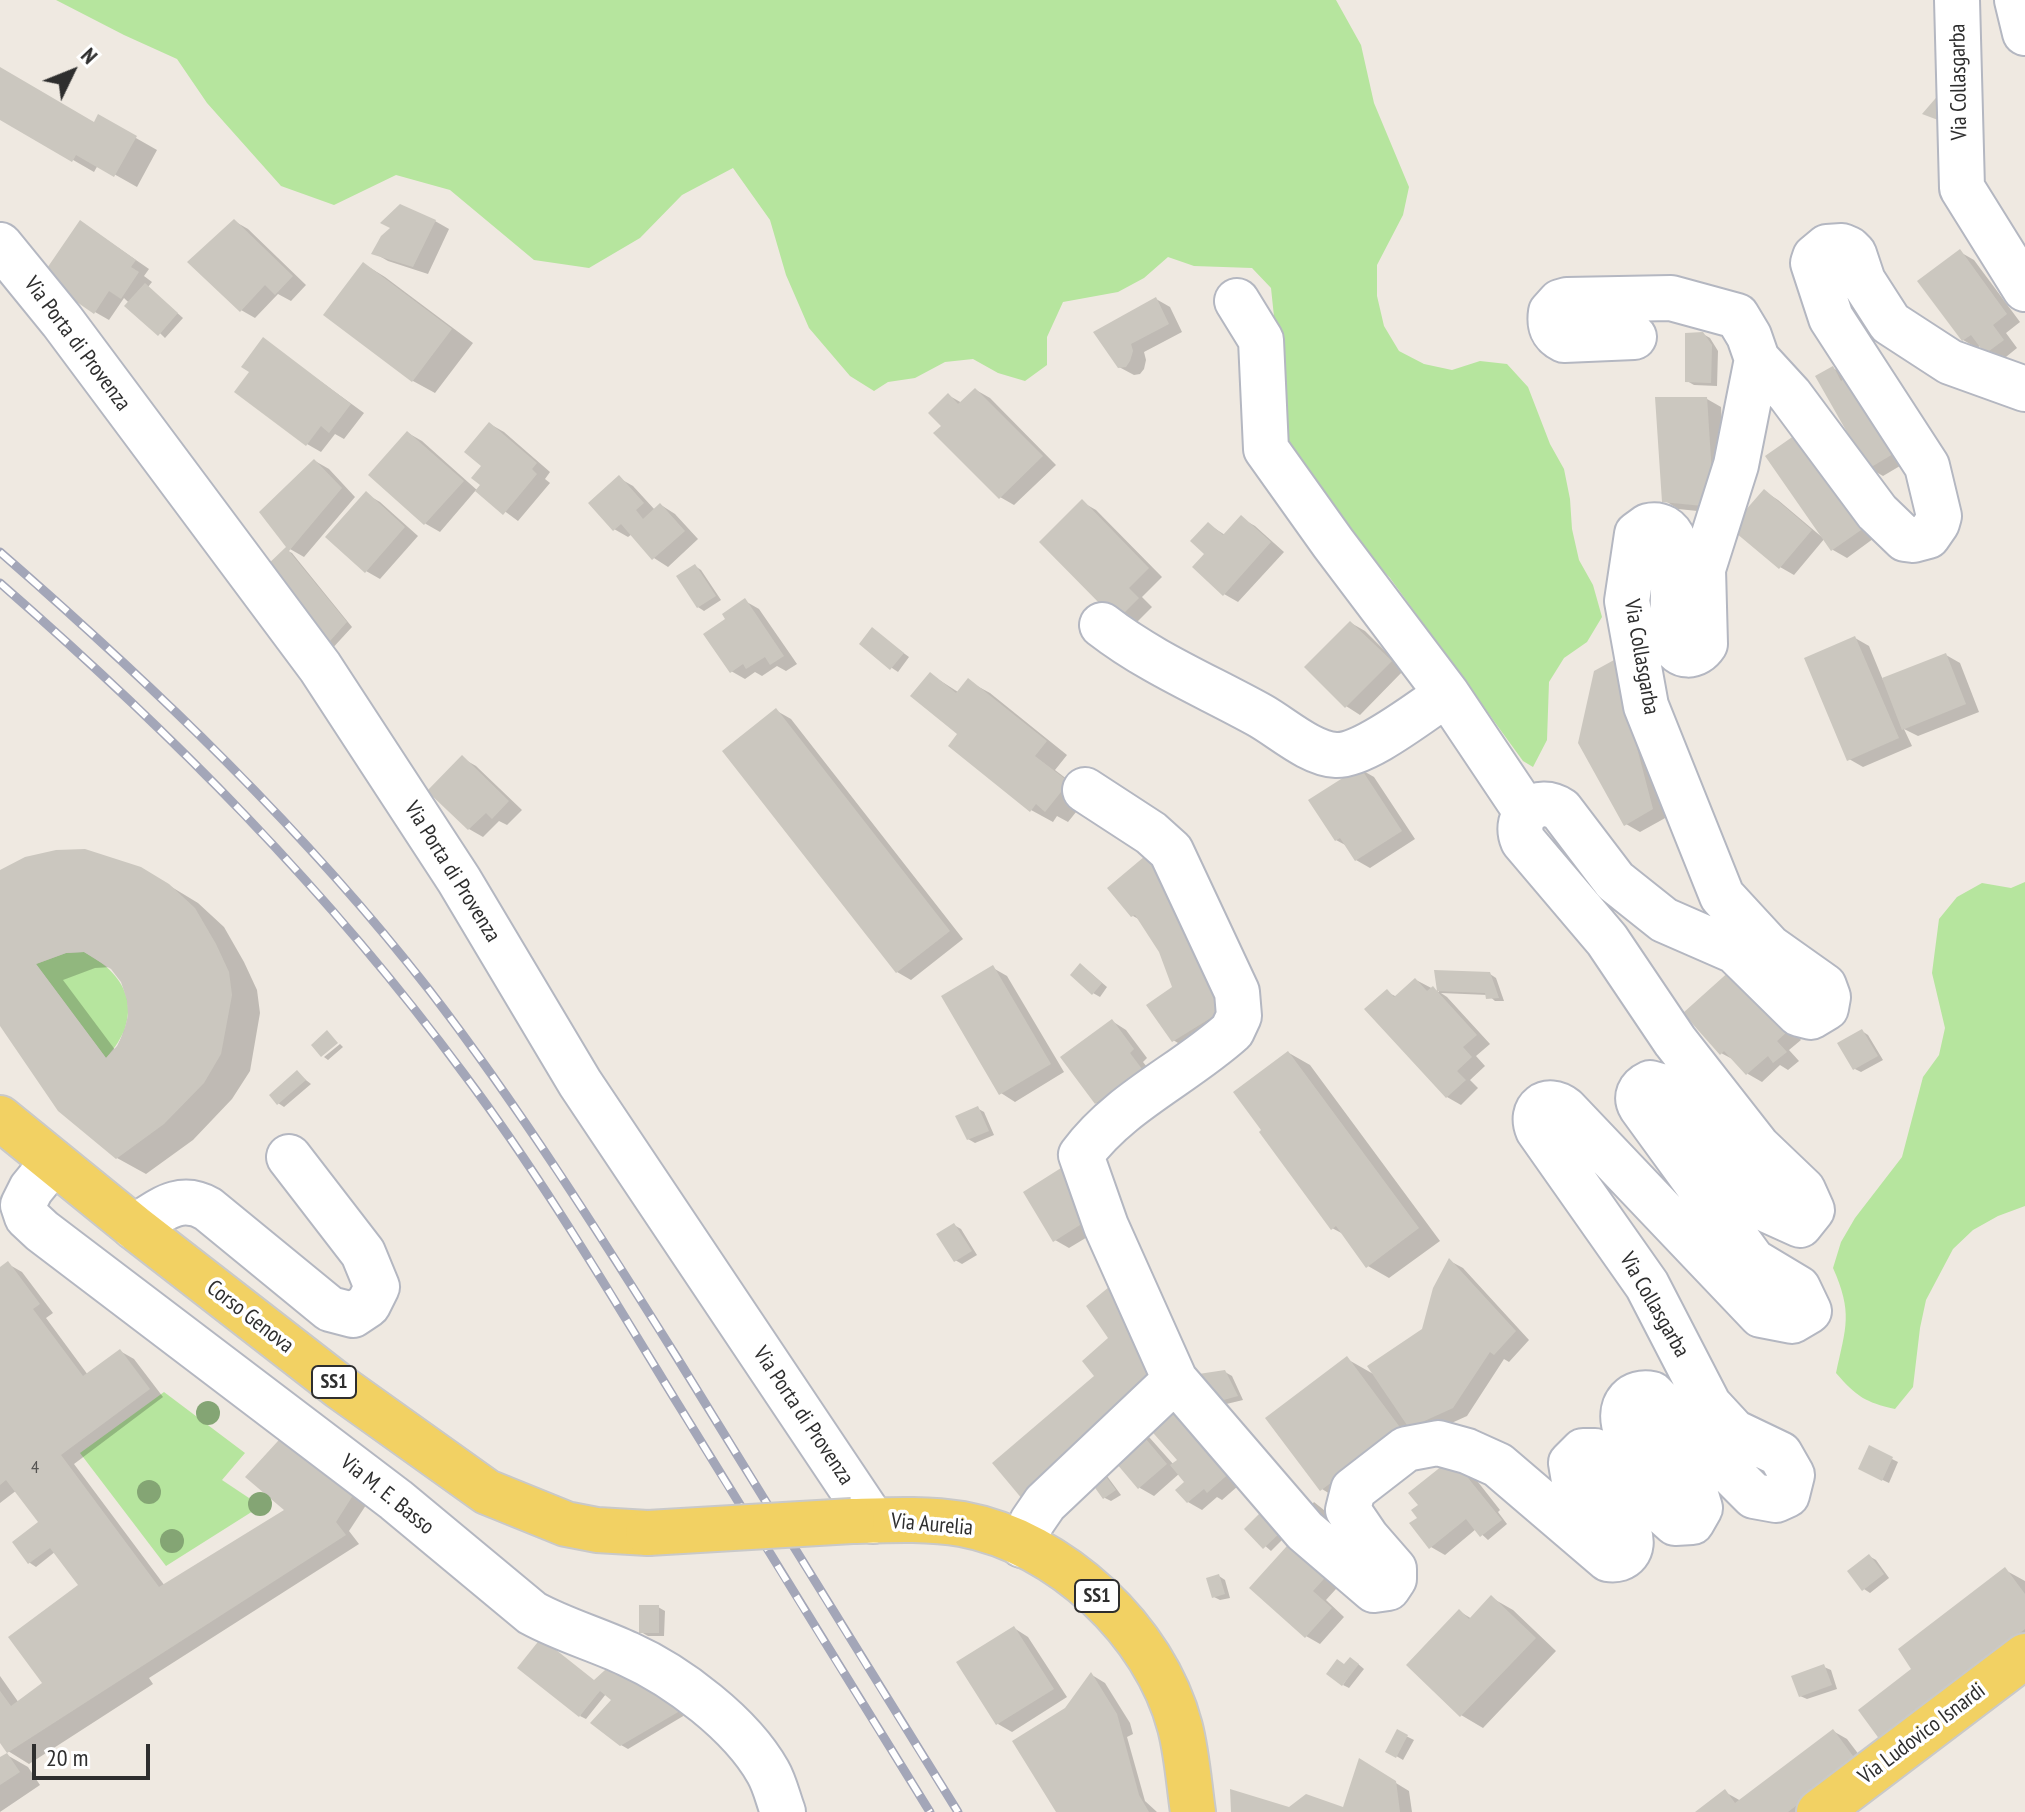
<!DOCTYPE html>
<html>
<head>
<meta charset="utf-8">
<style>
  body { margin:0 }
  #map { position:relative; width:2025px; height:1812px; overflow:hidden; background:#efe9e1; font-family:"PT Sans Narrow",sans-serif }
  canvas { display:block }
  .north { position:absolute; left:32px; top:32px; width:80px; height:80px; -webkit-text-stroke:6px #fff; paint-order:stroke; rotate:47deg; font-size:22px; font-weight:700; line-height:32px; text-align:center; color:#2e2e2e }
  .north::after { content:''; display:block; margin:auto; width:28px; height:36px; background:#2e2e2e; clip-path:polygon(50% 0,100% 100%,50% 72%,0 100%) }
  .scale { position:absolute; left:32px; top:1744px; width:118px; height:36px; box-sizing:border-box; border:4px solid #2e2e2e; border-top:0; padding-left:10px; font-size:24px; line-height:28px; white-space:nowrap; color:#2e2e2e; -webkit-text-stroke:6px #fff; paint-order:stroke }
</style>
</head>
<body>
<div id="map">
<canvas width="2025" height="1812"></canvas>
<div class="north">N</div>
<div class="scale">20 m</div>
</div>
<script>
const c = document.querySelector('canvas').getContext('2d');
c.lineJoin = 'round';
function fill(path, color) {
  c.fillStyle = color;
  c.fill(path, 'evenodd');
}
function trace(path, color, width, dash) {
  c.strokeStyle = color;
  c.lineWidth = width;
  c.lineCap = dash ? 'butt' : 'round';
  c.setLineDash(dash || []);
  c.stroke(path);
}
function write(font, color, halo, rows, align = 'center') {
  c.font = font + ' "PT Sans Narrow",sans-serif';
  c.lineWidth = 7;
  c.setLineDash([]);
  c.textBaseline = 'middle';
  c.strokeStyle = halo;
  c.fillStyle = color;
  for (const [text, x, y, turn = 0] of rows) {
    c.save();
    c.translate(x, y);
    c.rotate((+turn || 0) * Math.PI / 180);
    c.textAlign = isNaN(turn) ? turn : align;
    if (halo) c.strokeText(text, 0, 0);
    c.fillText(text, 0, 0);
    c.restore();
  }
}
fill(new Path2D(`
  M56 0H1336L1361 45 1374 103 1409 187 1403 215 1377 265V296L1384 326 1399 351 1424 364 1452 370 1480 361 1507 364 1528 387 1550 444 1564 469 1570 499 1572 529 1579 560 1593 585 1602 617 1587 642 1564 658 1549 682 1547 740 1533 767 1523 761 1390 578 1290 469 1271 288 1252 268 1194 266 1168 257 1144 278 1118 292 1063 302 1047 337V365L1025 381 998 373 973 359 945 362 915 378 888 382 874 391 850 376 809 328 786 275 770 220 733 168 682 195 640 238 589 268 534 260 450 190 396 175 334 205 281 186 207 103 177 59 124 35Z
  M2025 882V1206L1998 1216 1973 1230 1953 1249 1926 1300 1920 1328 1913 1387 1895 1409C1865 1402 1857 1397 1836 1373 1846 1327 1853 1313 1833 1268L1841 1242 1855 1218 1902 1157 1923 1077 1939 1055 1945 1028 1932 973 1939 919 1957 897 1982 883 2011 888Z
  M84 952C131 976 144 1017 106 1058L36 964 66 953Z
  M164 1392 245 1453 222 1480 261 1506 166 1566 80 1453Z`), '#b6e59e');
fill(new Path2D(`
  M0 71 94 124 99 117 157 150 137 187 98 165 94 172 0 118Z
  M234 221 248 229 306 285 291 301 278 294 255 318 241 310Z
  M435 221 449 229 428 274 388 261 374 253 393 228Z
  M94 231 149 269 144 276 152 282 148 287 183 318 165 338 124 298 109 320 95 312Z
  M1960 252 1974 260 2020 322 2006 333 2017 348 2001 361 1980 346 1977 348 1963 340Z
  M364 264 385 277 473 343 435 393 413 381 326 314Z
  M1156 299 1170 307 1182 332 1144 352 1146 360 1144 369 1140 374 1134 375 1119 367 1096 332Z
  M1703 334 1710 338 1718 351 1717 386 1694 385 1687 381Z
  M264 340 364 413 344 439 335 434 321 452 307 444 252 372Z
  M1833 368 1847 376 1910 460 1883 476 1869 468Z
  M976 390 990 398 1056 465 1014 505 1000 497 943 426 948 395 962 403Z
  M1707 399 1721 407 1727 514 1678 509 1664 500Z
  M490 424 504 432 550 472 545 479 550 483 518 521 476 490 440 532 426 524 371 475 408 433 422 441 478 491 482 485Z
  M1768 457 1877 536 1847 558 1833 550 1825 538 1794 575 1780 567 1764 491 1778 500 1823 538Z
  M315 461 329 469 355 497 304 557 290 549Z
  M619 478 633 486 655 510 661 505 675 514 698 539 668 567 654 558 632 534 628 537 614 529Z
  M366 494 380 502 418 536 380 579 366 571Z
  M1082 502 1096 510 1162 577 1142 597 1152 607 1136 623 1108 609Z
  M1241 518 1255 526 1284 552 1238 602 1224 594 1207 554 1208 524 1225 535Z
  M286 550 292 553 352 627 329 652Z
  M695 566 701 570 721 600 704 611 698 607Z
  M745 601 759 609 797 664 786 671 777 666 762 676 755 672 745 679 731 671 728 619Z
  M1351 623 1365 631 1404 670 1360 715 1346 706Z
  M878 634 909 657 898 672 892 668Z
  M1855 638 1869 646 1883 680 1946 655 1960 663 1979 712 1918 736 1904 729 1912 746 1863 767 1849 759Z
  M1614 662 1628 670 1667 817 1640 832 1626 824Z
  M930 674 958 692 968 681 990 693 1067 755 1055 770 1089 796 1068 822 1057 816 1053 822 1031 810Z
  M777 711 791 719 963 939 911 980 897 972Z
  M462 758 476 766 522 810 507 825 499 821 483 837 469 829 430 790Z
  M1360 769 1374 777 1415 839 1370 868 1356 860 1347 846 1336 840Z
  M0 872 170 886 198 903 224 927 244 962 257 990 260 1013 250 1071 232 1099 193 1140 146 1174 117 1158 0 1020ZM112 967 123 981 130 1015 116 1051 63 980 95 968Z
  M1109 888 1237 993 1188 1049 1173 1040 1174 987 1161 951 1142 921 1133 916Z
  M993 968 1007 976 1064 1072 1015 1102 1001 1093Z
  M1086 969 1107 987 1100 997 1093 993Z
  M1436 972 1490 974 1496 978 1504 1001H1495L1488 995 1441 993 1447 997 1490 1044 1476 1056 1485 1066 1470 1080 1478 1088 1461 1105 1447 1097 1387 992 1397 997 1416 980 1439 992Z
  M1746 979 1801 1040 1789 1050 1799 1061 1788 1070 1780 1065 1762 1082 1748 1074 1736 1061 1721 1053Z
  M1112 1021 1126 1030 1147 1058 1143 1062 1155 1077 1110 1111 1096 1103Z
  M1862 1031 1868 1035 1883 1060 1861 1072 1855 1069Z
  M340 1044 343 1047 328 1060 324 1057Z
  M1289 1053 1310 1065 1440 1241 1389 1278 1368 1266 1345 1235 1332 1228Z
  M297 1073 311 1084 284 1107 278 1103Z
  M977 1108 984 1112 994 1135 975 1143 968 1139Z
  M1061 1171 1075 1179 1104 1227 1069 1248 1055 1240Z
  M954 1225 961 1229 977 1255 962 1264 955 1260Z
  M1450 1261 1463 1268 1529 1340 1509 1362 1504 1359 1467 1416 1425 1435 1343 1502 1322 1489 1347 1359 1375 1375 1424 1331Z
  M8 1264 22 1272 53 1313 46 1318 88 1375 120 1351 134 1359 163 1397 74 1464 165 1586 287 1510 289 1432 370 1499 349 1531 359 1544 149 1678 153 1684 29 1764 8 1751 0 1740V1676L19 1703 47 1683 81 1586 56 1551 36 1567 30 1563 14 1542 41 1523 17 1490 0 1503V1270Z
  M1110 1340 1246 1479 1222 1500 1217 1497 1202 1510 1188 1502 1187 1482 1180 1473 1154 1496 1140 1488 1112 1456 1097 1377ZM1149 1425 1180 1460 1174 1465 1149 1437 1141 1432Z
  M1225 1372 1232 1376 1243 1400 1214 1407Z
  M1870 1448 1898 1462 1889 1483 1866 1472Z
  M1467 1468 1500 1510 1498 1512 1507 1524 1488 1540 1476 1529 1445 1555 1431 1547 1420 1518Z
  M1101 1472 1107 1476 1121 1495 1111 1501 1105 1498Z
  M1314 1502 1340 1523 1328 1537 1302 1516Z
  M1246 1529 1291 1531 1271 1551Z
  M1296 1539 1345 1579 1326 1600 1344 1617 1320 1644 1306 1636Z
  M1869 1556 1876 1560 1889 1578 1870 1593 1864 1589Z
  M2005 1570 2025 1581V1657L1911 1671Z
  M1219 1576 1225 1580 1230 1598 1220 1600 1214 1597Z
  M1492 1598 1513 1610 1556 1651 1483 1728 1461 1715 1459 1611 1472 1619Z
  M658 1607 665 1611 664 1636H648L641 1632Z
  M1014 1628 1028 1637 1067 1697 1012 1732 998 1724Z
  M1357 1663 1364 1669 1349 1688 1343 1685Z
  M1824 1667 1831 1670 1837 1689 1807 1699 1800 1696Z
  M1092 1675 1105 1683 1130 1723 1133 1734 1127 1737 1145 1801 1157 1812H1059L1066 1710Z
  M595 1682 690 1712 628 1749 621 1745 614 1699 606 1694 586 1719 580 1716Z
  M1833 1731 1847 1739 1869 1768 1812 1812H1699L1725 1792 1741 1801Z
  M1398 1732 1414 1740 1403 1760 1388 1751Z
  M7 1755 28 1767 40 1785 0 1812V1759Z
  M1373 1769 1409 1791 1412 1812H1233L1344 1809Z`), '#0003');
fill(new Path2D(`
  M0 67 94 122 98 114 137 136 114 177 76 155 72 162 0 120Z
  M1941 92 1954 126 1922 114Z
  M400 204 436 220 413 267 371 254 381 236 390 228 380 223Z
  M234 219 293 276 275 295 265 285 240 312 187 262Z
  M80 220 136 260 131 267 139 272 121 299 109 291 94 314 41 277Z
  M1960 249 2007 314 1993 325 2004 340 1985 354 1971 335 1962 341 1917 281Z
  M363 262 452 329 412 382 323 315Z
  M145 283 178 313 158 336 124 306Z
  M1156 297 1169 324 1131 344 1133 351 1130 361 1126 367 1118 368 1093 332Z
  M1703 332 1712 345 1711 383 1685 382V333Z
  M263 337 351 404 329 433 321 426 306 446 234 392 249 372 241 367Z
  M1833 366 1841 381 1853 374 1898 451 1868 469 1815 376Z
  M975 388 1043 456 999 499 933 433 941 426 928 413 948 393 958 404Z
  M1655 397H1707L1714 507 1662 502Z
  M489 422 537 463 532 469 537 474 503 515 475 491 480 485 471 478 481 466 464 452Z
  M407 431 464 481 424 525 368 475Z
  M1798 433 1864 528 1831 551 1765 456Z
  M314 459 342 488 289 551 347 622 322 650 264 568 286 547 259 512Z
  M619 475 644 503 636 510 643 519 660 503 685 531 652 560 621 524 613 531 588 503Z
  M1764 489 1812 530 1779 569 1730 528Z
  M366 491 405 527 365 573 325 537Z
  M1082 499 1149 568 1129 588 1139 598 1120 617 1106 610 1039 542Z
  M1241 515 1271 542 1223 596 1192 567 1204 554 1190 541 1208 522 1223 535Z
  M695 564 716 596 697 608 676 576Z
  M745 598 784 656 770 665 765 657 746 669 743 664 730 673 703 634 725 619 722 614Z
  M1350 621 1392 661 1345 708 1304 667Z
  M872 627 904 653 890 670 859 644Z
  M1855 636 1899 738 1847 761 1804 658Z
  M1946 653 1966 704 1902 730 1882 678Z
  M1614 660 1653 809 1624 826 1578 743 1594 671Z
  M930 672 956 693 968 678 1047 741 1035 756 1069 782 1045 812 1036 804 1030 812 948 746 957 734 910 696Z
  M776 708 950 931 896 973 722 751Z
  M462 755 509 801 492 819 486 813 468 830 427 791Z
  M1360 767 1402 831 1355 861 1340 838 1335 841 1308 800Z
  M85 849 141 867 169 884 195 908 216 944 229 972 232 995 221 1054 204 1083 164 1124 116 1159 58 1111 0 1026V870L25 857 56 850ZM84 952 111 969 121 982 127 1000 128 1015 124 1032 117 1046 106 1058 36 964 66 953Z
  M1151 851 1227 1008 1172 1042 1146 1005 1172 987 1159 952 1135 915 1131 917 1107 888Z
  M1080 963 1102 983 1092 995 1070 975Z
  M993 965 1051 1064 999 1095 941 996Z
  M1732 969 1788 1031 1777 1041 1787 1052 1773 1063 1768 1056 1746 1075 1724 1051 1720 1055 1683 1013Z
  M1434 970 1490 972 1499 998 1486 999 1485 993 1437 991 1477 1035 1463 1047 1472 1057 1457 1071 1466 1080 1446 1098 1364 1009 1387 989 1394 997 1415 978 1427 991 1433 986 1437 991Z
  M1112 1019 1134 1049 1130 1053 1142 1069 1095 1104 1060 1057Z
  M1862 1029 1878 1056 1853 1070 1837 1043Z
  M327 1030 338 1043 321 1057 311 1045Z
  M1288 1051 1419 1228 1366 1268 1336 1226 1331 1230 1259 1132 1261 1130 1233 1092Z
  M297 1070 306 1080 277 1105 269 1095Z
  M978 1106 989 1131 967 1140 955 1116Z
  M1061 1168 1091 1218 1053 1242 1023 1192Z
  M954 1223 972 1251 954 1262 936 1234Z
  M1449 1258 1516 1331 1494 1355 1490 1352 1453 1408 1409 1428 1367 1366 1422 1329 1433 1288Z
  M8 1261 40 1304 33 1309 83 1376 120 1349 150 1389 61 1455 159 1587 284 1510 245 1477 288 1430 357 1489 336 1522 346 1535 7 1753 0 1743V1691L11 1706 42 1683 8 1637 78 1585 50 1548 28 1564 12 1542 38 1522 6 1480 0 1485V1267Z
  M1115 1282 1164 1381 1023 1500 992 1463 1094 1376 1082 1361 1108 1338 1086 1306Z
  M1347 1356 1402 1430 1320 1491 1265 1418Z
  M1225 1370 1238 1396 1205 1405 1192 1375Z
  M1167 1395 1233 1470 1207 1493 1204 1489 1187 1503 1175 1490 1184 1482 1170 1465 1177 1460 1140 1418Z
  M1135 1426 1167 1464 1138 1489 1106 1451Z
  M1869 1445 1893 1457 1882 1481 1858 1469Z
  M1452 1458 1502 1520 1480 1537 1466 1519 1429 1549 1409 1523 1417 1518 1411 1510 1418 1505 1408 1493Z
  M1101 1470 1116 1490 1103 1499 1088 1478Z
  M1266 1507 1286 1527 1263 1549 1244 1529Z
  M1296 1536 1332 1570 1313 1591 1332 1608 1305 1638 1249 1588Z
  M1869 1554 1884 1574 1862 1591 1847 1571Z
  M2005 1567 2025 1594V1629L1880 1740 1858 1710 1911 1669 1898 1649Z
  M1219 1574 1225 1594 1212 1598 1206 1578Z
  M1491 1595 1536 1638 1460 1717 1406 1665 1459 1609 1469 1619Z
  M639 1605H659V1633H639Z
  M1014 1626 1054 1689 996 1725 956 1662Z
  M541 1638 594 1680 615 1661 685 1708 620 1746 590 1723 611 1700 600 1691 579 1717 517 1668Z
  M1350 1657 1359 1664 1342 1686 1326 1674 1337 1659 1344 1664Z
  M1824 1664 1832 1685 1799 1697 1791 1676Z
  M1091 1672 1117 1714 1139 1795 1149 1812H1056L1012 1741 1065 1708Z
  M1397 1729 1408 1735 1396 1758 1385 1752Z
  M1833 1729 1856 1760 1788 1812H1695L1725 1789 1735 1803Z
  M7 1753 20 1772 0 1785V1757Z
  M1359 1758 1396 1781 1400 1812H1231L1230 1789 1289 1807 1306 1794 1343 1807Z`), '#cbc7bf');
const minor = new Path2D(`
  M1957 0 1962 188 2025 289
  M2017 0 2025 33
  M0 245 62 321 320 667 459 880 580 1083 873 1521
  M1237 301 1261 340 1266 449 1333 543 1447 694 1526 812
  M1634 337 1564 340C1552 334 1549 325 1551 312L1560 302 1567 300 1671 298 1737 316 1749 336 1757 359 1790 395 1877 512 1905 539 1913 540 1928 536 1937 523 1939 516 1927 466 1831 318 1813 263 1815 257 1827 247 1842 246 1849 249 1854 254 1863 281 1890 323 1950 362 2025 389
  M1102 625C1151 663 1207 686 1261 716 1282 728 1311 754 1336 755 1365 756 1422 710 1447 694
  M1085 790 1151 833 1171 851 1237 992 1239 1016 1232 1031C1183 1075 1120 1102 1081 1155L1106 1226 1175 1380
  M53 1162 31 1189 23 1205 27 1217 42 1231 396 1500 532 1613C563 1630 596 1639 628 1654 677 1676 741 1724 768 1772 775 1784 778 1799 783 1812
  M134 1227C159 1212 179 1192 208 1209L330 1309 353 1315 368 1305 377 1287 363 1253 289 1157
  M1022 1545 1032 1522 1045 1503 1175 1380 1305 1531 1374 1590 1388 1588 1394 1579V1569L1367 1538 1348 1510 1353 1490 1406 1449 1438 1443 1467 1451 1498 1465 1608 1559C1625 1562 1635 1549 1629 1533L1574 1481 1571 1463 1583 1451H1595L1675 1523 1692 1522 1700 1508 1697 1498 1624 1424C1620 1404 1632 1390 1652 1394L1754 1496 1776 1500 1787 1495 1792 1475 1780 1454 1734 1432 1709 1405 1647 1285 1538 1130C1529 1109 1547 1095 1565 1109L1761 1315 1792 1321 1809 1311 1798 1288 1753 1261 1641 1107C1635 1097 1639 1088 1650 1083L1664 1087 1769 1211 1800 1225 1812 1210 1803 1190 1758 1147 1675 1041 1607 940 1523 841C1512 815 1538 794 1561 810L1615 881 1664 920 1735 951 1799 1014 1811 1017 1826 1008 1828 997 1824 986 1769 947 1722 896 1646 706 1627 601 1637 534 1648 526C1660 523 1670 529 1674 541L1672 642C1679 659 1696 658 1705 644L1703 569 1736 465 1757 359`);
const major = new Path2D(`
  M0 1118 134 1227 340 1387 487 1492 566 1524 597 1530 648 1533
  M852 1521C888 1520 927 1518 962 1524 1060 1542 1155 1631 1180 1727 1187 1754 1189 1784 1193 1812
  M1819 1812 2025 1656`);
trace(minor, '#b4b7c1', 48);
trace(major, '#c9c9c9', 48);
trace(minor, '#fff', 44);
trace(major, '#f2d163', 44);
const rail = new Path2D(`
  M0 552C155 687 304 829 430 991 520 1108 598 1232 676 1356 770 1508 863 1660 958 1812
  M0 583C172 733 328 890 464 1074 542 1178 608 1290 676 1401 760 1538 845 1675 930 1812`);
trace(rail, '#a3a6b8', 9);
trace(rail, '#fff', 6, [18]);
const majorBridge = new Path2D(`
  M648 1533 852 1521`);
trace(majorBridge, '#c9c9c9', 48, []);
trace(majorBridge, '#f2d163', 44);
c.fillStyle = '#84a574';
for (const [x, y] of [
  [208,1413],
  [149,1492],
  [260,1504],
  [172,1541]
]) {
  c.beginPath();
  c.arc(x, y, 12, 0, 2 * Math.PI);
  c.fill();
}
write('18px', '#555452', null, [
  ["4",35,1468]
]);
for (const [x, y, w] of [
  [334,1382,44],
  [1097,1596,44]
]) {
  const box = new Path2D();
  box.roundRect(x - w / 2, y - 16, w, 32, 6);
  c.fillStyle = '#fff';
  c.fill(box);
  trace(box, '#2e2e2e', 2);
}
write('bold 20px', '#2e2e2e', null, [
  ["SS1",334,1382],
  ["SS1",1097,1596]
]);
write('22px', '#2e2e2e', '#fff', [
  ["Via Collasgarba",1959,82,-91],
  ["Via Porta di Provenza",77,344,53],
  ["Via Collasgarba",1641,657,80],
  ["Via Porta di Provenza",452,872,58],
  ["Via Collasgarba",1654,1305,60],
  ["Corso Genova",250,1317,38],
  ["Via Porta di Provenza",803,1416,56],
  ["Via M. E. Basso",387,1495,39],
  ["Via Aurelia",932,1525,5],
  ["Via Ludovico Isnardi",1922,1734,-37]
]);
</script>
</body>
</html>
